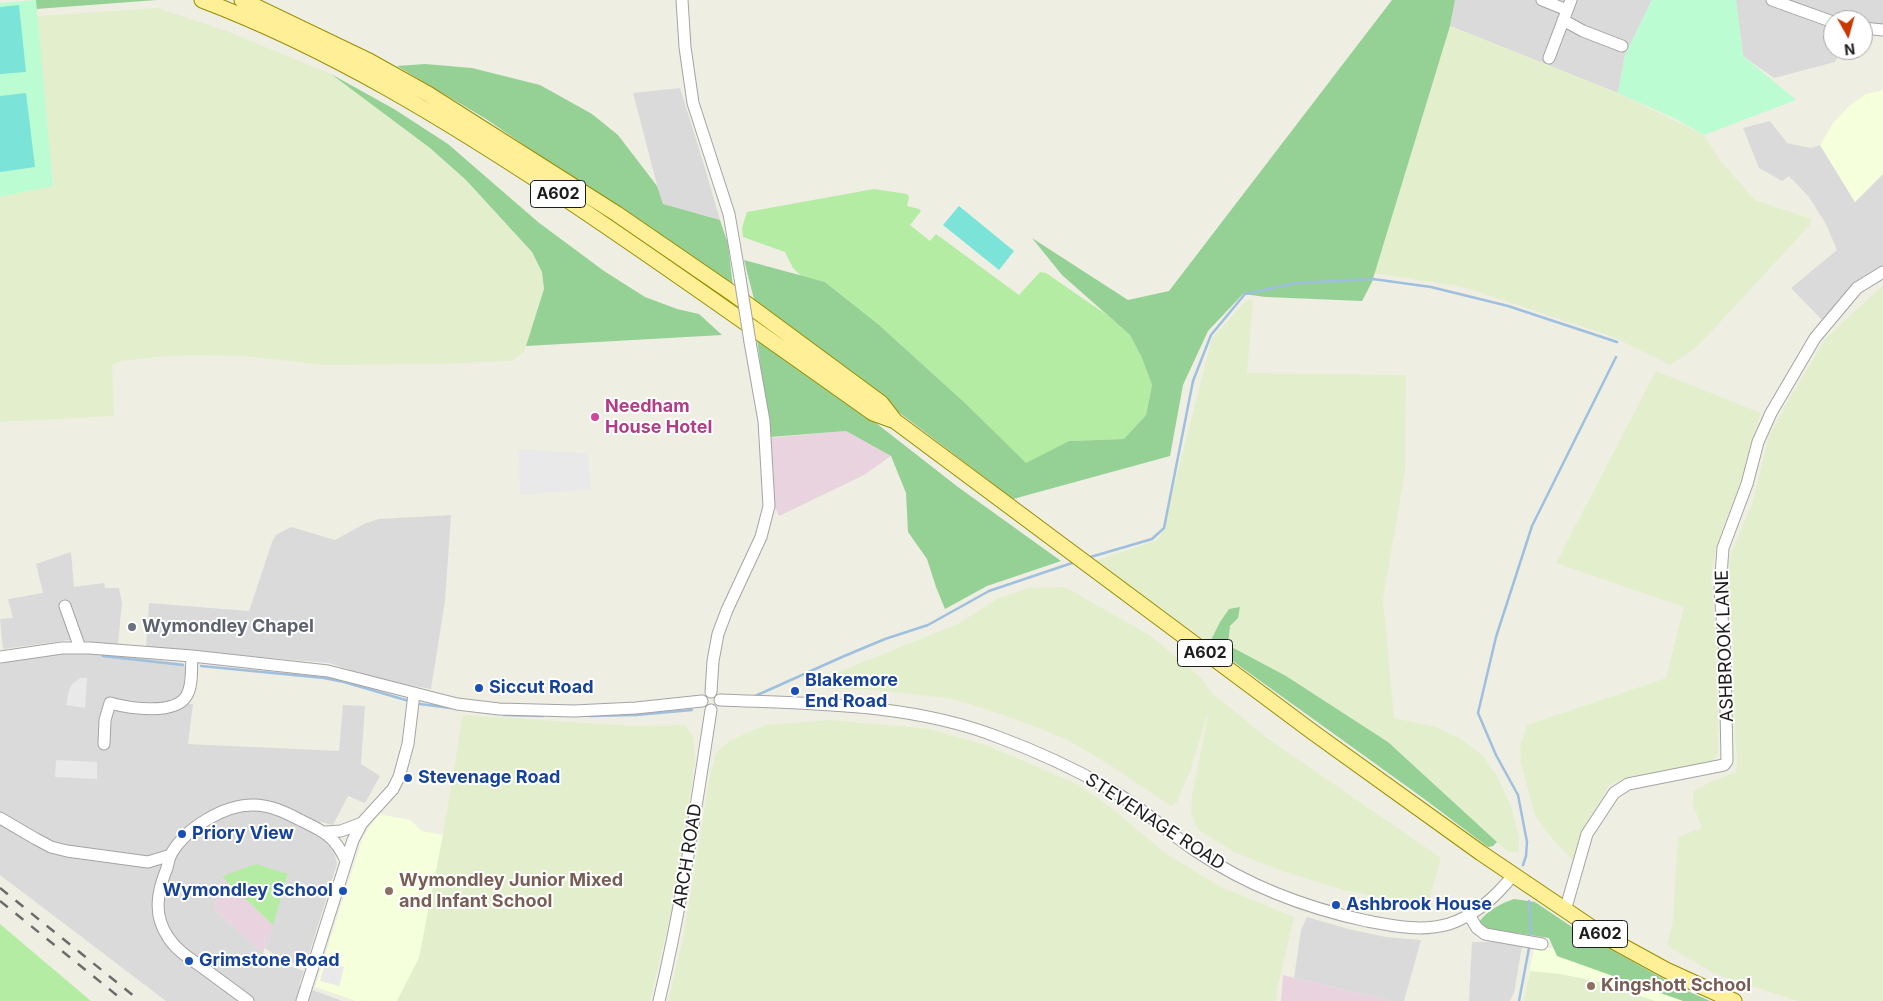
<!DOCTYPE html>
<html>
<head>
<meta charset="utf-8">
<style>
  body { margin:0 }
  #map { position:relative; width:1883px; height:1001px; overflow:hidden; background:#efeee2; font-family:Inter,sans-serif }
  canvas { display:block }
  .north { position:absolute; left:1823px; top:10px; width:50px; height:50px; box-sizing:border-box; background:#fff; border:1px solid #a5a5a5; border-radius:50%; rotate:173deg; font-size:14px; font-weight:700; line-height:20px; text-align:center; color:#1d1d1d }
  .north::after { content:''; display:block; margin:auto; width:18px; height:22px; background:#ca3700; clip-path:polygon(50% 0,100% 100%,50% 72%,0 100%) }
</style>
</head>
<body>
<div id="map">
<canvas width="1883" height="1001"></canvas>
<div class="north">N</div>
</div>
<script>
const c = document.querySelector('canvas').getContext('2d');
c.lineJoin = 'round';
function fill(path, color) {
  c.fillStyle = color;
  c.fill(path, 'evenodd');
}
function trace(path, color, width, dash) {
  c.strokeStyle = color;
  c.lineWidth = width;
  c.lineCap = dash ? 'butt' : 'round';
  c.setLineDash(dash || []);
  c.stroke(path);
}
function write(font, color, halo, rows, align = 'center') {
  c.font = font + ' Inter,sans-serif';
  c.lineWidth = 4;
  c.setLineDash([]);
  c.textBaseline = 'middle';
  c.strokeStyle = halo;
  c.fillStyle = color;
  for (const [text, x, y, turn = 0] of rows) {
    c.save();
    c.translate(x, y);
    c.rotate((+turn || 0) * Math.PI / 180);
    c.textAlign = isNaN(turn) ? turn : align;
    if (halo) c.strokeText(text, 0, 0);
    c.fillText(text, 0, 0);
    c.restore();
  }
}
fill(new Path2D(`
  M1455 0H1652L1625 55 1618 93 1450 26Z
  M1736 0H1883V26L1863 24V20H1833V50H1841L1835 62 1774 78 1743 56Z
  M680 88 704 165 720 220 662 204 633 93Z
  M1770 121 1787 143 1811 148 1820 145 1855 202 1883 174V268L1823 321 1791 288 1837 250 1826 224 1809 197 1789 176 1782 181 1759 168 1743 128Z
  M451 515 445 601 431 689 381 680 329 663 146 647 149 603 249 611 272 542 276 535 291 527 335 540 366 523 379 519Z
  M71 552 74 587 104 583 105 588H119L122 603 118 644 69 640 3 649 0 619 13 618 8 599 43 593 36 564Z
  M72 653H97L183 663 186 668 183 691 189 704H193L188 744 339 751 343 705 365 706 361 764 380 776 365 803 348 796 333 825 321 822 315 835 323 840 331 849 335 856 337 864 305 967 280 959 265 948 288 875H224L214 909 263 953 279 963 304 971 299 985 342 1001H166L0 875V664L36 656Z
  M1307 917 1348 929 1386 937 1421 940 1404 1001H1392L1294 978 1301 930Z
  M1472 942H1498L1522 946 1514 993 1510 1001H1469Z`), '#dbdada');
fill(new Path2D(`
  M846 431 891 456 864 475 779 516 776 509 771 508 767 438Z
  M223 878 273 925 263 953 214 909Z
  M1283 975 1294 978 1392 1001H1281Z`), '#e8d3df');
fill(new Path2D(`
  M1883 90V174L1855 202 1820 145 1833 123 1849 106 1866 94Z
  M379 814 410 820 422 831 443 835 419 958 397 1001H356L315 987 363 837Z
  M1551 948 1698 1001H1523L1534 949Z`), '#f5ffdb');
fill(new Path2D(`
  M157 8 229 32 331 74 430 148 466 180 532 252 542 272 544 289 524 352 512 361 439 364 325 365 243 356 193 355 156 357 122 361 112 365 114 416 0 422V197L53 186 37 16Z
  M1450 26 1618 93 1704 135 1719 159 1755 200 1812 219 1809 226 1697 347 1670 365 1611 336 1463 287 1374 273Z
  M1883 285V1001H1798L1715 974 1667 946 1673 920 1678 837 1702 828 1693 805V791L1711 782 1736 772 1737 763 1733 702 1734 654 1727 580 1730 556 1753 501 1769 436 1789 399 1826 338Z
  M1253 299 1247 373 1406 375 1405 471 1383 599 1394 718 1435 727 1461 739 1482 755 1499 779 1512 810 1519 837V852H1508L1388 742 1286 676 1228 645 1230 626 1238 618 1220 622 1209 644 1095 561 1157 540 1162 533 1212 338 1245 302Z
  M1656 371 1761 413 1753 436 1742 489 1725 521 1715 553 1711 578 1718 658V753L1713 762 1629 777 1609 785 1584 832 1572 860 1547 833 1535 815 1521 763 1520 747 1527 725 1666 678 1684 607 1556 563Z
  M1065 587 1151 636 1201 678 1212 693 1267 738 1441 858 1429 900H1422L1416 902 1392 900 1340 889 1282 871 1236 853 1198 830 1191 813 1192 796 1210 706 1190 771 1177 802 1171 806 1110 765 1064 738 1001 714 953 699 878 690 811 688 812 683 958 624 997 599 1028 588Z
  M463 715 632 726 684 725 693 735 695 760 677 888 650 1001H397L419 958 443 835Z
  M831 720 929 729 989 746 1079 785 1114 810 1165 853 1221 887 1294 917 1277 990 1276 1001H668L684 935 709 780 716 752 731 740 765 725Z
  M1530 971 1560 974 1596 981 1655 1001H1523Z`), '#e3efcc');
fill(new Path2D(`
  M874 189 907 194 909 197 907 206 919 209 921 211 910 225 930 241 936 234 1019 295 1040 272 1046 273 1107 315 1130 335 1142 358 1152 385 1146 415 1124 439 1069 441 1026 464 965 403 878 324 825 282 801 276 793 268 785 252 743 237 742 228 747 212Z
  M256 864 288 874 273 925 223 878V876Z
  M0 924 91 1001H0Z`), '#b4eca4');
fill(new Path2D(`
  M36 0H157L36 9Z
  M1392 0H1455L1450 26 1372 282 1362 301 1266 297 1243 294 1208 331 1183 385 1170 456 1013 499 755 303 744 260 825 282 878 324 965 403 1026 463 1069 441 1124 439 1146 415 1152 385 1142 358 1130 335 1062 275 1032 238 1128 300 1169 291Z
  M425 64 472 68 540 85 592 114 618 135 657 186 663 204 720 220 728 244 733 287 486 119 397 66Z
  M331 74 394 109 448 144 538 222 604 271 645 297 677 309 699 314 722 335 526 346 544 289 542 272 532 252 466 180 430 148Z
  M757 339 867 416 958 487 1061 561 987 586 945 609 936 587 927 559 908 532 906 493 891 456 846 431 770 437Z
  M1240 607 1238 618 1230 626 1228 645 1286 676 1388 742 1497 842 1493 846 1488 847 1423 798 1209 644 1220 622 1229 609Z
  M1514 899 1535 902 1578 931 1676 986 1710 1001H1683L1557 956 1549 938 1517 933 1488 932 1479 922C1487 911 1501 903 1514 899Z`), '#95d194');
fill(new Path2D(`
  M36 0 53 186 0 197V3Z
  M1652 0H1736L1743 56 1796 100 1704 135 1674 118 1618 93 1625 55Z`), '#bbfcd2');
fill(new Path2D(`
  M19 5 26 72 0 74V7Z
  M26 93 35 167 0 172V96Z
  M959 206 1014 251 999 270 943 225Z`), '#7be3d7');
fill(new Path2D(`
  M519 450 588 453 591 490 520 494Z
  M80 678H87L85 708 66 705 69 690 72 684Z
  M56 760 97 762V779L55 777Z
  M326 961 344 967 339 986 320 981Z`), '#e9e9e9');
trace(new Path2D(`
  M1087 558 1152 539 1164 528 1193 381 1211 335 1245 294 1296 283 1373 279 1431 287 1508 306 1617 342
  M103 656 183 665
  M201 666 324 678 344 682 409 701
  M753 697 842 657 885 639 928 625 989 591 1075 562
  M420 704 451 708
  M504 715 543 716
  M589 716 636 715 692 710
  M1523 865 1526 856 1527 842 1518 795 1496 755 1478 713 1496 637 1532 526 1616 357
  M1529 901 1531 934
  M1519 1001 1529 948`), '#9fbfdf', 2.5);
const minor = new Path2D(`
  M682 0 685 47 693 103 729 214 740 278
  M1542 0 1567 10
  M1772 0 1833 22
  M1563 20 1583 31 1622 46
  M1863 28 1883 30
  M1549 58 1571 0
  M65 606 80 648
  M0 657 62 648H90L192 656 328 671 457 704 499 709 574 711 636 708 702 701
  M711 692 713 661 718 634 727 610 761 537 769 506 764 421 750 342
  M720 700C813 704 910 703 998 737 1036 751 1073 768 1108 788 1139 805 1166 831 1196 851 1248 886 1306 908 1367 921 1394 926 1422 932 1449 924 1476 915 1496 897 1513 875
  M104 744 105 720 110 703C128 708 176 716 187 695 193 684 191 668 192 656
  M0 818 36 839 51 847 67 851 148 862 171 855
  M326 832 341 831 362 823
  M1565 911 1587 834 1614 793 1628 784 1724 765 1727 761 1725 656 1720 589 1723 548 1747 484 1758 442 1771 413 1815 338 1857 288 1883 272
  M1469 915 1477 928 1485 934 1542 944
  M248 1001C233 990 217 978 202 967 189 958 176 950 168 937 153 915 157 892 167 868 168 864 169 858 171 854 186 828 223 805 253 805 270 805 285 812 300 820 323 831 335 836 346 861
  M302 1001 353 840 362 823 393 789 399 777 408 744 414 694
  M659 1001C682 905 696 807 711 710`);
const major = new Path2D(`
  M202 0C331 49 448 121 563 197 668 267 770 340 873 413L895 421
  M242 0 369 61 428 94 617 214 732 293 881 403 895 421 1314 733 1481 853 1604 936 1666 970 1734 1001`);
trace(minor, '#a4a4a4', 13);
trace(major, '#968d00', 17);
trace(minor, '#fff', 11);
trace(major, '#ffef97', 15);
trace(new Path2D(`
  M0 888 140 1001
  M0 901 124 1001`), '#6b6b6b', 2.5, [10, 10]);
const minorBridge = new Path2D(`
  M740 278 750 342`);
trace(minorBridge, '#a4a4a4', 13, []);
trace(minorBridge, '#fff', 11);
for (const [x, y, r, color] of [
  [595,417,5,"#d1479c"],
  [132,627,5,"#6b7280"],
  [479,688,5,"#1a4fb4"],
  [795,691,5,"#1a4fb4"],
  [408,778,5,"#1a4fb4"],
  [182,834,5,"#1a4fb4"],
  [343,891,5,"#1a4fb4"],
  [389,891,5,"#8d6e63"],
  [1336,905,5,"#1a4fb4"],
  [189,961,5,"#1a4fb4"],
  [1591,986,5,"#8d6e63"]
]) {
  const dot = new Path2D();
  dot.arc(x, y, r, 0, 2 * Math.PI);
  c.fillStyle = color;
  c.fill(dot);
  trace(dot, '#fff', 2);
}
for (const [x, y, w] of [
  [558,194,55],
  [1205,653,55],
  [1600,934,55]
]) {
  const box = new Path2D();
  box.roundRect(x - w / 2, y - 13.5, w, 27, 4);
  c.fillStyle = '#fff';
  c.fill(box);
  trace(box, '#1d1d1d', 1);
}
write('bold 16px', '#1d1d1d', null, [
  ["A602",558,194],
  ["A602",1205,653],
  ["A602",1600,934]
]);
write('bold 18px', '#b23c85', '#fff', [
  ["Needham",605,407],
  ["House Hotel",605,428]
], 'left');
write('bold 18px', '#5b616d', '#fff', [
  ["Wymondley Chapel",142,627]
], 'left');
write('18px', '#1d1d1d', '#fff', [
  ["ASHBROOK LANE",1725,646,-92],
  ["STEVENAGE ROAD",1155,822,33],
  ["ARCH ROAD",688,856,-81]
]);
write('bold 18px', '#164399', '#fff', [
  ["Blakemore",805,681],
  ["End Road",805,702],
  ["Siccut Road",489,688],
  ["Stevenage Road",418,778],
  ["Priory View",192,834],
  ["Wymondley School",333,891,"right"],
  ["Ashbrook House",1346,905],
  ["Grimstone Road",199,961]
], 'left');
write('bold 18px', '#785e54', '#fff', [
  ["Wymondley Junior Mixed",399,881],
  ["and Infant School",399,902],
  ["Kingshott School",1601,986]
], 'left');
</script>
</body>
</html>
